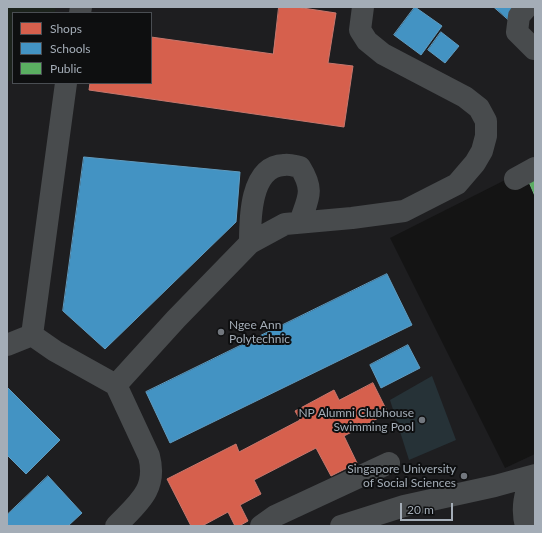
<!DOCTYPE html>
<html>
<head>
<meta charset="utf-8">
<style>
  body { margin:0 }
  #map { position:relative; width:542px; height:533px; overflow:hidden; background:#141414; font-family:Lato,sans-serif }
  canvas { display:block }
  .frame { position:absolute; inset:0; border:8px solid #a4adb7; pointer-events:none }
  .legend { position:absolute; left:12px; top:12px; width:140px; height:72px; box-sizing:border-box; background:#0e0f10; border:1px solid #4a4e53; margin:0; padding:5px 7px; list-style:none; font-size:12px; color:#a4adb7 }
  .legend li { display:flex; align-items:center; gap:8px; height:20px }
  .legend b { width:20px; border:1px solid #4a4e53 }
  .scale { position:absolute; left:400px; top:503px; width:53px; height:18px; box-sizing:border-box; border:2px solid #a4adb7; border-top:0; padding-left:5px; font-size:12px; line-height:14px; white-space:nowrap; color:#a4adb7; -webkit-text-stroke:3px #0e0f10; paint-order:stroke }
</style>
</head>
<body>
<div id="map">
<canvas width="542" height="533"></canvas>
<div class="frame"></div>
<ul class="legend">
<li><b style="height:11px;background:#d6604d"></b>Shops</li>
<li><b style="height:11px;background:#4393c3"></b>Schools</li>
<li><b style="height:11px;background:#5aae61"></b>Public</li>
</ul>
<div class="scale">20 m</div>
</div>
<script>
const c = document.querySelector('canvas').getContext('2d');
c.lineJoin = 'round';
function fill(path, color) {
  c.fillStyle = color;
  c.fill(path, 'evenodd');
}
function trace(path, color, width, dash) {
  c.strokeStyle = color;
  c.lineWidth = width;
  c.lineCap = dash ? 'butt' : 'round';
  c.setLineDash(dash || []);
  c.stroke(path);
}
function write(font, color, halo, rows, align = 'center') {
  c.font = font + ' Lato,sans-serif';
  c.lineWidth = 4;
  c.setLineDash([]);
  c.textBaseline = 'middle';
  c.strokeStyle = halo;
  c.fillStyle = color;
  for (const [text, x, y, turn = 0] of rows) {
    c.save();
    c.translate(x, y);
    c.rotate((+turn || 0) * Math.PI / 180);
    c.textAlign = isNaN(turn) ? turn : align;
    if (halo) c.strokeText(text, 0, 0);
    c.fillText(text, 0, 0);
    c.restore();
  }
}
fill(new Path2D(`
  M7 7H535V165L390 238 505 468 535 454V526H7ZM13 13H151V83H13Z`), '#1e1e20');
fill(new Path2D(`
  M7 7H56L55 13H13V81H7Z`), '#1c231c');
fill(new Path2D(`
  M432 376 456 440 409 460 390 400Z`), '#263237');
const shops = new Path2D(`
  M279 7H296L336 13 328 63 353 66 344 127 89 90 90 83H151V37L273 54Z
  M373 383 388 413 344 436 357 463 331 476 316 448 254 480 261 494 240 505 248 521 239 526H235L228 512 202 526H191L167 479 236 444 239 452 300 420 295 411 334 390 339 400Z`);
fill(shops, '#d6604d');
trace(shops, '#c7776d', 1);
const schools = new Path2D(`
  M415 7 442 26 421 55 394 35Z
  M494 7H519L509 20Z
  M441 32 459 46 445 63 428 50Z
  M84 157 240 172 236 222 105 349 63 311Z
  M387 274 412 325 170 443 146 392Z
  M408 345 420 368 381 388 370 365Z
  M7 387 60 440 26 474 8 456 7 457Z
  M48 476 82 513 68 526H7V515Z`);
fill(schools, '#4393c3');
trace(schools, '#609bbf', 1);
const public = new Path2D(`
  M535 179V196L529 182Z`);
fill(public, '#5aae61');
trace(public, '#70ae7b', 1);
trace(new Path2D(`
  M527 7 519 16 517 32 534 49
  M80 13 81 7
  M515 179 535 168
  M250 243C250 219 250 166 284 165 289 164 295 166 300 167 315 191 308 198 300 222
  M32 335 55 351 116 385 149 456C158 490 137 504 116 526
  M32 335 66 83
  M7 345 32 335
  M116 385 176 319 250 243 285 224 352 218 404 211 457 184 475 163 482 151 486 136V121L479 108 465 97 383 54 367 41 360 30 363 7
  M261 526 275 516 389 463
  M341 526 404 506 495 486 535 475
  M526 526C521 508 525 493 532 476`), '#484b4d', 22);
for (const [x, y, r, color] of [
  [221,332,4,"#72777e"],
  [422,420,4,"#72777e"],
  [464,476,4,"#72777e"]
]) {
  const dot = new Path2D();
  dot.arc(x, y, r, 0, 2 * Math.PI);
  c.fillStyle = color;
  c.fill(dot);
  trace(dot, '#0e0f10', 1.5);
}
write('12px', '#a4adb7', '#0e0f10', [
  ["Ngee Ann",229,325,"left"],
  ["Polytechnic",229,339,"left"],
  ["NP Alumni Clubhouse",414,413],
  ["Swimming Pool",414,427],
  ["Singapore University",456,469],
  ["of Social Sciences",456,483]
], 'right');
</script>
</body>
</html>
